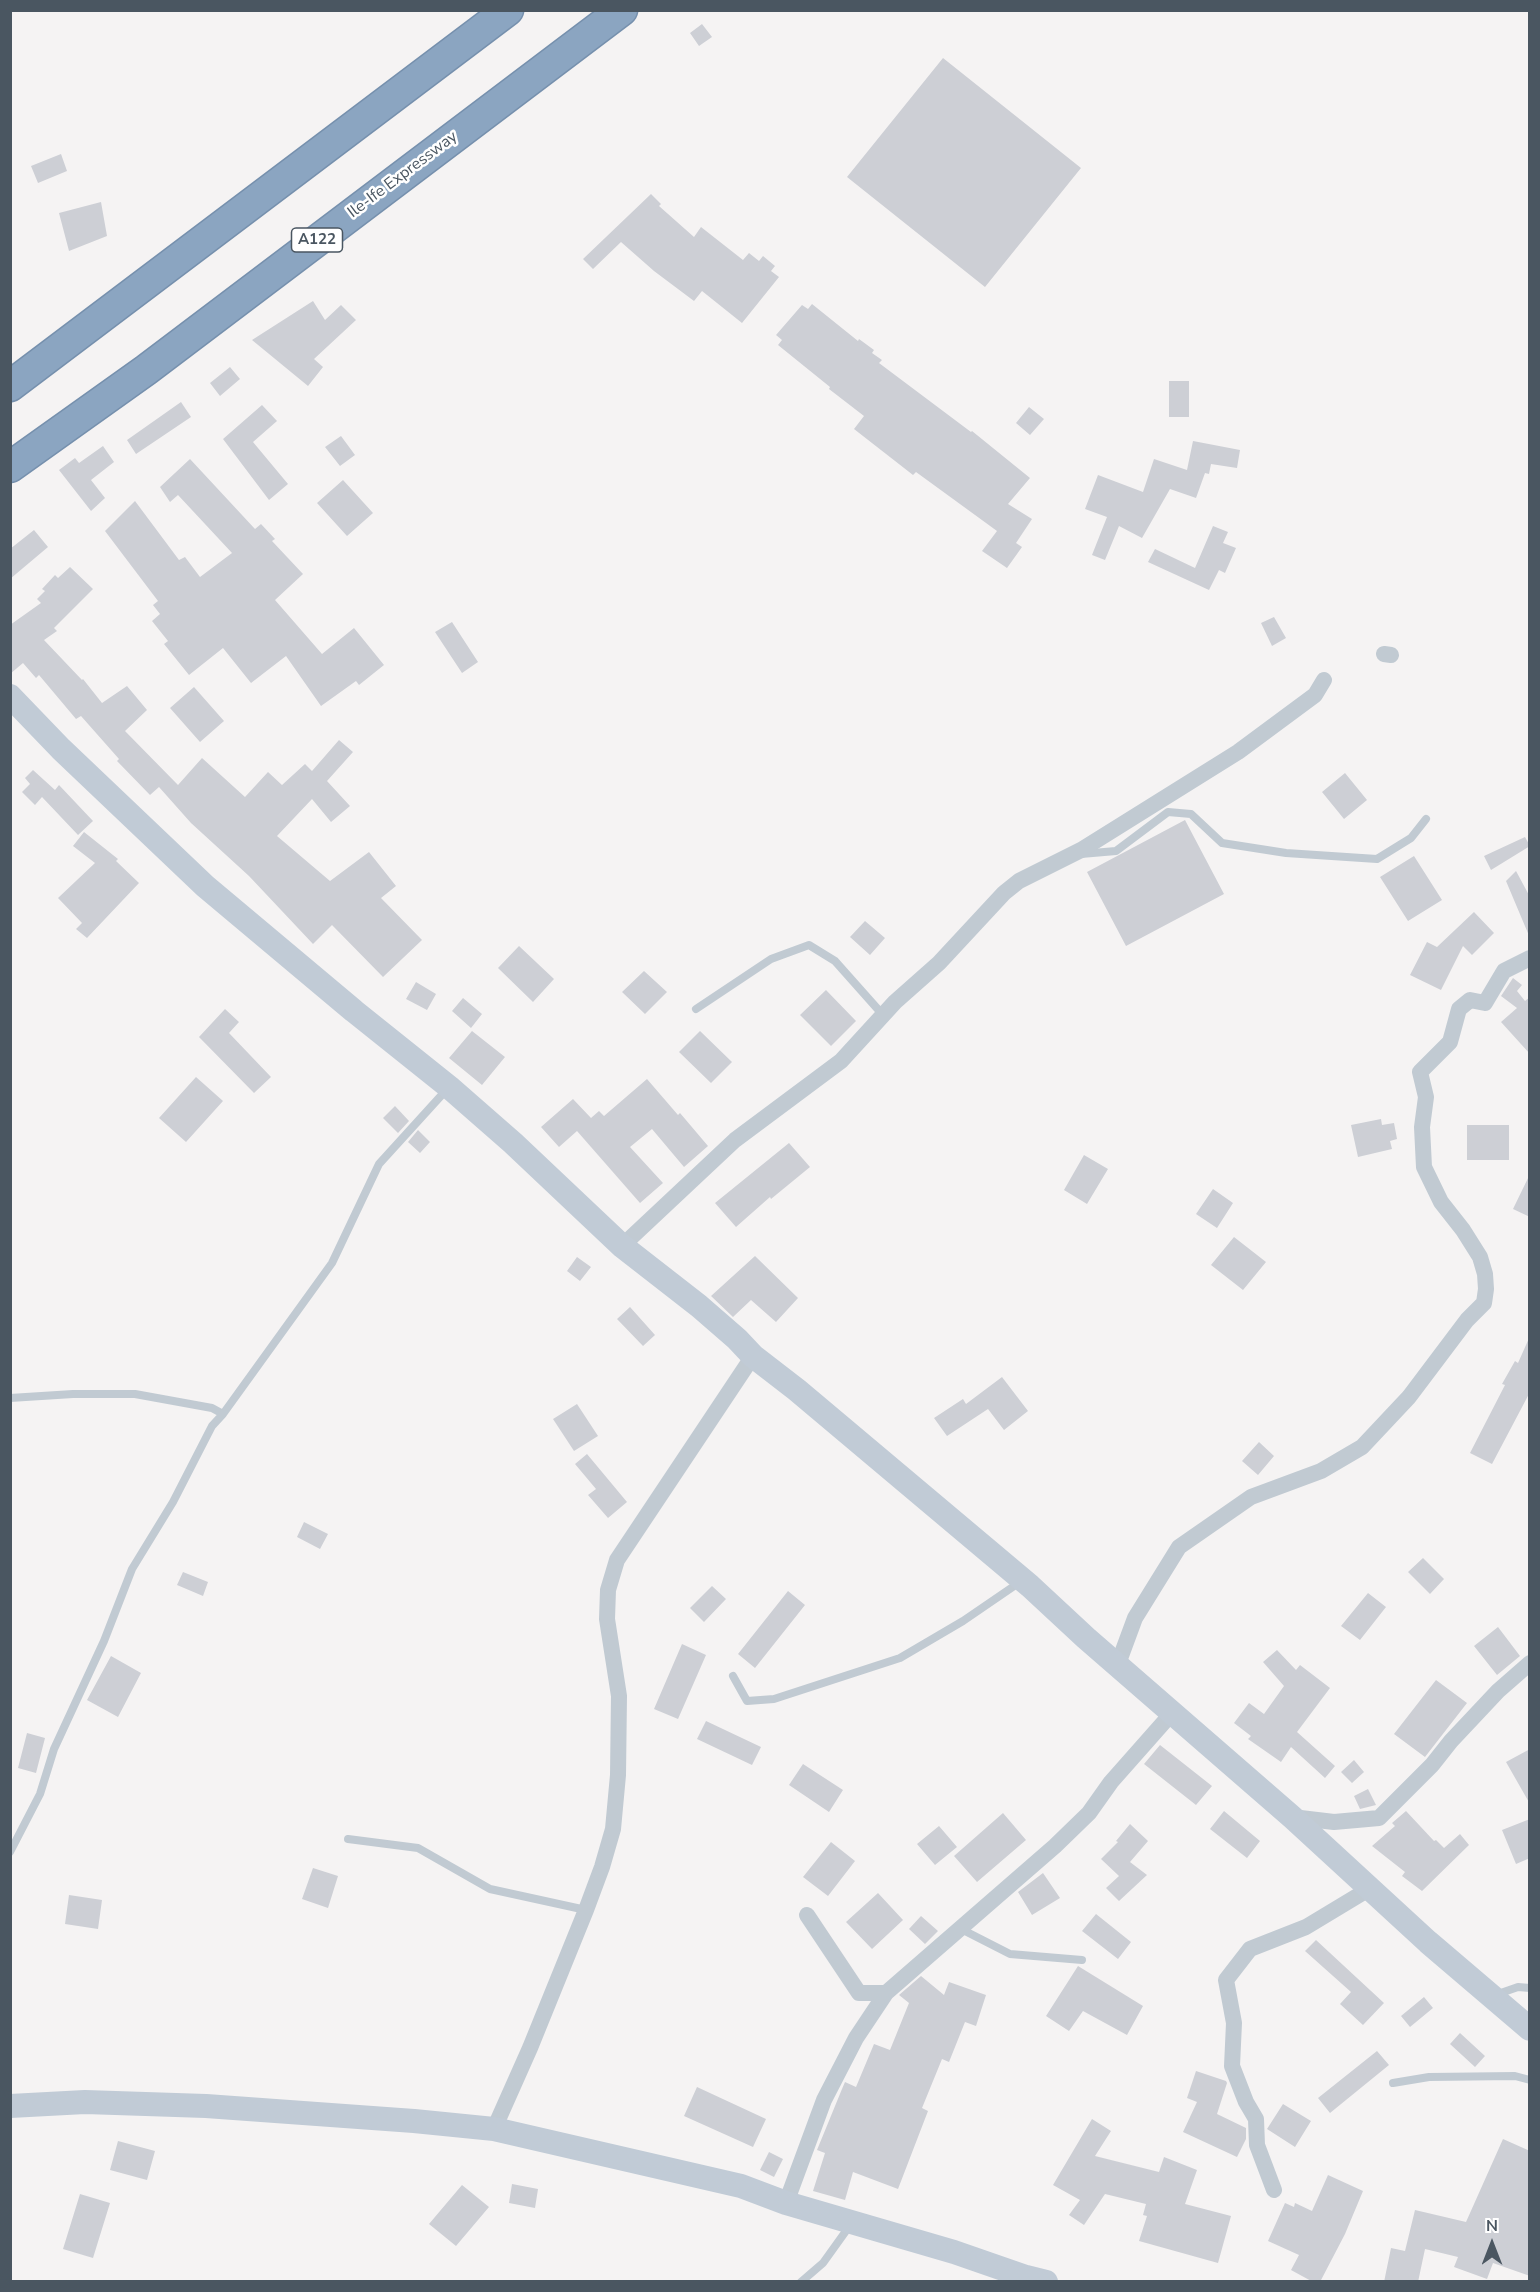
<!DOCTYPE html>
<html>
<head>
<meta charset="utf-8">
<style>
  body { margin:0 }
  #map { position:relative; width:1540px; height:2292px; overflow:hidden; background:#f5f3f3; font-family:"Nunito Sans",sans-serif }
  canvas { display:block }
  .frame { position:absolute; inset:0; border:12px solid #4a5661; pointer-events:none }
  .north { position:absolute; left:1462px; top:2214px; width:60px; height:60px; -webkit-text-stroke:4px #fff; paint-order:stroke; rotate:0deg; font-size:16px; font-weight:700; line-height:24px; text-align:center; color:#4a5661 }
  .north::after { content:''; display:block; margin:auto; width:21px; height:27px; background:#4a5661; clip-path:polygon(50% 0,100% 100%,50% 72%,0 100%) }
</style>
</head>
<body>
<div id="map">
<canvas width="1540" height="2292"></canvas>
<div class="frame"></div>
<div class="north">N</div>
</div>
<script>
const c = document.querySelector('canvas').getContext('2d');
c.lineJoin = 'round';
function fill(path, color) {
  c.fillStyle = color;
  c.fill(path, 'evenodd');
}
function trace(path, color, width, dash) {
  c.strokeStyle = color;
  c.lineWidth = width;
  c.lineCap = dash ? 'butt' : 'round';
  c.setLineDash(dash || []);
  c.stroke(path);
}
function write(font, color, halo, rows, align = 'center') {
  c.font = font + ' "Nunito Sans",sans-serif';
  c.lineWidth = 5;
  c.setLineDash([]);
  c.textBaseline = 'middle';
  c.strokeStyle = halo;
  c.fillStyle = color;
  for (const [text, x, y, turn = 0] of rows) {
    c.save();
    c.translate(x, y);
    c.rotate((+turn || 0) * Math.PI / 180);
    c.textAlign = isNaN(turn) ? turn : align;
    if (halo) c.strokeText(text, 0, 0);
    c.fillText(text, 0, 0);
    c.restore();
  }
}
fill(new Path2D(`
  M702 24 712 37 699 46 690 33Z
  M943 58 1081 168 985 287 847 177Z
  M61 154 67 171 38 183 31 166Z
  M651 194 661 204 659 206 694 237 701 227 743 260 749 253 759 261 763 256 775 266 771 271 779 277 742 323 702 291 694 301 654 271 621 242 593 269 583 259Z
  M101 202 107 236 69 251 59 213Z
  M313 301 325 320 341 305 356 320 314 359 323 367 308 386 252 340Z
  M812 304 858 341 859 339 874 350 872 353 882 360 879 363 971 432 972 431 1030 478 1008 504 1032 519 1016 543 1022 547 1007 568 982 551 997 531 916 472 913 475 854 429 864 416 829 389 830 387 778 345 782 340 776 335 802 305 808 309Z
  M230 367 240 379 220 396 210 383Z
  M1169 381H1189V417H1169Z
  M181 402 191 417 136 454 127 440Z
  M262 405 277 421 253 442 288 484 269 500 223 439Z
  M1029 407 1044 419 1030 435 1016 423Z
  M341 436 355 455 340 466 325 447Z
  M1193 441 1240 450 1237 468 1211 464 1209 474 1205 473 1196 498 1170 489 1142 538 1119 526 1105 560 1092 555 1107 517 1085 509 1098 475 1143 492 1154 459 1187 470Z
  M103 446 114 462 91 480 105 498 91 511 59 470 75 458 79 463Z
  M190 459 255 529 261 524 275 539 272 541 303 574 275 600 322 654 354 628 384 665 359 685 356 681 321 706 286 656 251 683 223 648 189 675 164 644 168 641 152 621 160 614 153 605 158 601 105 531 135 501 179 560 185 557 200 577 232 553 178 495 170 502 160 487Z
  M343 480 373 513 347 536 317 503Z
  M1213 526 1228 532 1223 543 1236 548 1225 573 1219 570 1209 590 1148 562 1155 549 1195 568Z
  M34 530 48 547 10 579V549Z
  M70 567 93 589 54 628 57 631 44 640 82 680 83 679 102 703 127 686 147 710 125 731 178 785 202 758 245 797 268 772 282 785 305 764 312 771 339 740 353 752 327 781 350 806 331 822 312 799 277 836 330 881 369 852 396 886 381 898 422 940 383 977 332 925 313 944 249 876 191 823 159 787 150 795 117 761 119 759 81 716 76 719 39 675 36 678 23 663 10 674V625L41 603 37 599 45 591 42 589 55 575 58 578Z
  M1274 617 1286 638 1272 646 1261 623Z
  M452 622 478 662 462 673 435 632Z
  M194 687 224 721 200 742 170 708Z
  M33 770 55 790 59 785 93 821 78 835 42 797 35 805 22 792 30 784 25 778Z
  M1345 773 1367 800 1344 819 1322 792Z
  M1185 820 1224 894 1126 946 1087 872Z
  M84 832 118 859 116 861 139 883 87 938 76 929 82 923 58 898 95 863 73 846Z
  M1525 837 1530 846 1491 870 1484 856Z
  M1414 856 1442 900 1408 921 1380 877Z
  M1516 871 1530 897V938L1506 881Z
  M1474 912 1494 933 1472 955 1463 946 1441 990 1410 975 1427 942 1437 947Z
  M865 921 885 938 870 955 850 937Z
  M519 946 554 979 533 1002 498 968Z
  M644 971 667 992 645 1014 622 992Z
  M1513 978 1522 985 1517 991 1525 1001 1530 997V1054L1501 1022 1517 1008 1501 996Z
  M416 982 436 994 427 1010 406 999Z
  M826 990 856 1021 831 1046 800 1015Z
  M463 998 482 1014 471 1028 452 1011Z
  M225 1009 239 1022 229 1033 271 1077 254 1093 199 1037Z
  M472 1031 505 1057 482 1085 449 1058Z
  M700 1031 732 1062 711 1083 679 1052Z
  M196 1077 223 1101 186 1142 159 1118Z
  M647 1079 678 1115 680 1113 708 1146 684 1167 652 1129 630 1147 663 1183 640 1203 577 1131 559 1147 541 1127 573 1099 591 1118 599 1111 604 1116Z
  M395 1106 409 1121 398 1133 383 1118Z
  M1381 1119 1382 1125 1394 1123 1397 1139 1390 1141 1392 1149 1358 1157 1351 1125Z
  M1467 1125H1509V1160H1467Z
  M418 1130 430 1142 420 1153 408 1142Z
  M789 1143 810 1167 771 1199 770 1197 736 1227 715 1203Z
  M1084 1155 1108 1169 1087 1204 1064 1190Z
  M1530 1174V1217L1513 1209Z
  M1213 1189 1233 1203 1217 1228 1196 1214Z
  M1234 1237 1266 1262 1243 1290 1211 1265Z
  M755 1256 798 1298 776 1322 751 1300 733 1317 711 1296Z
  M577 1257 591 1267 580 1281 567 1271Z
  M630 1307 655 1335 643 1346 617 1319Z
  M1530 1336V1392L1492 1464 1470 1453 1505 1385 1502 1384 1515 1361 1518 1363Z
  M1002 1377 1028 1411 1004 1430 988 1409 947 1436 934 1418 963 1399 966 1404Z
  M577 1404 598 1436 574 1451 553 1419Z
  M1259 1442 1274 1456 1258 1475 1242 1461Z
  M587 1454 627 1502 608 1518 588 1495 596 1489 575 1464Z
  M304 1522 328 1534 320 1549 297 1537Z
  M1423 1558 1444 1579 1430 1594 1408 1572Z
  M183 1572 208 1582 203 1596 177 1585Z
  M712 1586 726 1599 704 1622 690 1608Z
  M788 1591 805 1605 755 1668 738 1654Z
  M1368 1593 1386 1607 1360 1640 1341 1626Z
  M1498 1627 1520 1656 1497 1675 1474 1646Z
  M682 1644 706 1655 678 1719 654 1709Z
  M1277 1650 1296 1670 1300 1665 1330 1688 1297 1732 1335 1766 1325 1778 1291 1747 1281 1762 1248 1739 1251 1736 1234 1723 1249 1703 1264 1714 1284 1686 1263 1662Z
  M111 1656 141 1673 118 1717 87 1700Z
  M1436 1680 1467 1703 1425 1757 1394 1734Z
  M706 1721 761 1747 752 1765 697 1739Z
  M27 1733 45 1738 36 1773 18 1768Z
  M1160 1745 1212 1786 1196 1805 1144 1764Z
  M1530 1749V1804L1506 1762Z
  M1354 1760 1364 1772 1352 1783 1341 1772Z
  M803 1764 843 1790 829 1812 789 1785Z
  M1368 1789 1376 1805 1360 1809 1354 1796Z
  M1224 1811 1260 1841 1247 1858 1210 1829Z
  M1406 1811 1434 1841 1436 1840 1444 1848 1460 1834 1469 1845 1422 1891 1402 1876 1405 1872 1372 1846 1395 1826 1392 1823Z
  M1003 1813 1026 1840 977 1882 954 1856Z
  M1530 1819V1858L1516 1864 1502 1830Z
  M1130 1824 1148 1841 1130 1862 1147 1875 1119 1901 1106 1888 1119 1876 1101 1859 1118 1842 1116 1841Z
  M939 1826 957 1847 935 1865 917 1844Z
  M831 1842 855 1861 828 1896 803 1877Z
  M313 1868 338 1876 328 1908 302 1899Z
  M1043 1873 1060 1898 1032 1915 1018 1892Z
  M878 1893 903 1920 872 1949 846 1922Z
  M69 1895 102 1900 98 1929 65 1924Z
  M1096 1914 1131 1942 1118 1959 1082 1931Z
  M921 1916 938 1931 925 1944 909 1929Z
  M1316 1940 1384 2003 1363 2025 1340 2004 1351 1992 1305 1951Z
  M1078 1966 1143 2006 1127 2035 1083 2011 1069 2031 1046 2016Z
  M921 1976 944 1995 949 1982 986 1995 976 2026 965 2022 949 2062 942 2059 922 2108 928 2111 898 2189 853 2172 845 2200 813 2191 825 2153 817 2150 842 2089 845 2082 856 2087 874 2044 890 2050 909 2003 899 1995Z
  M1424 1997 1433 2008 1410 2027 1401 2016Z
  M1460 2033 1485 2056 1475 2067 1450 2044Z
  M1377 2051 1389 2065 1330 2113 1318 2098Z
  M1196 2071 1226 2081 1227 2083 1217 2114 1246 2128V2139L1237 2157 1183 2132 1197 2102 1187 2098Z
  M697 2087 766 2119 753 2147 684 2116Z
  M1283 2104 1311 2121 1295 2147 1267 2129Z
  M1092 2119 1111 2131 1095 2156 1159 2172 1164 2157 1197 2170 1185 2204 1231 2216 1218 2263 1139 2241 1147 2216 1143 2215 1146 2204 1105 2194 1084 2225 1069 2215 1080 2200 1053 2185Z
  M1503 2139 1530 2151V2276L1493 2263 1487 2279 1454 2267 1458 2257 1425 2249 1418 2282H1384L1391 2248 1405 2251 1415 2210 1466 2222Z
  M118 2141 155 2151 147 2180 110 2170Z
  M769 2152 783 2159 774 2177 760 2170Z
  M1328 2175 1363 2191 1345 2234 1320 2282H1313L1291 2270 1299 2255 1268 2241 1285 2203 1294 2207 1295 2203 1312 2211Z
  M512 2184 538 2189 535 2208 509 2203Z
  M462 2185 489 2207 456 2246 429 2224Z
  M80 2194 110 2203 93 2258 63 2249Z`), '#cdcfd5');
const highway = new Path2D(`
  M10 386C177 261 343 136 508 10
  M10 467 146 370 622 10`);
trace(highway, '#7690ad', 33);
trace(new Path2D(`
  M1081 854 1116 851 1168 812 1191 814 1222 843 1286 853 1377 859 1411 838 1426 819
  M696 1009 771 959 809 945 835 961 883 1015
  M10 1398 73 1394H135L212 1408 223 1414 332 1263 379 1164 449 1087
  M733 1676 747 1701 774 1699 900 1658 963 1621 1020 1582
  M348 1839 418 1848 490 1889 586 1910
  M10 1852 40 1794 54 1749 104 1641 132 1569 173 1502 212 1426 223 1414
  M961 1929 1010 1954 1082 1960
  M1495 1995 1518 1987 1530 1988
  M1393 2083 1429 2077 1515 2076 1530 2080
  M801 2282 823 2263 851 2224`), '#c1cad2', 8);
trace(new Path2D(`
  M1384 654 1391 655
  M622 1246 735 1140 841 1061 895 1002 939 963 1004 893 1019 881 1081 850 1238 752 1315 695 1324 680
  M1118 1664 1135 1618 1179 1547 1251 1497 1321 1471 1362 1447 1409 1397 1467 1320 1484 1303 1486 1289 1485 1274 1480 1257 1463 1230 1441 1202 1424 1167 1422 1127 1426 1097 1420 1072 1450 1042 1459 1009 1470 1000 1485 1003 1504 971 1530 958
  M1292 1817 1334 1822 1379 1818 1432 1765 1451 1741 1498 1691 1530 1663
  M807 1915 859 1993H886L1055 1846 1089 1813 1111 1782 1172 1713
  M494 2129 530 2048 586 1910 602 1867 613 1829 618 1775 619 1696 607 1619 608 1590 617 1560 753 1356
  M1274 2190 1257 2145 1256 2119 1246 2102 1232 2066 1234 2023 1226 1980 1250 1949 1306 1927 1369 1889
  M786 2203 824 2100 856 2038 886 1993`), '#c1cad2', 16);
trace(new Path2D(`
  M10 696 61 749 205 886 354 1011 449 1087 513 1143 622 1246 699 1306 737 1339 753 1356 797 1390 1030 1586 1086 1638 1292 1817 1428 1942 1530 2029
  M10 2106 85 2102 206 2106 414 2121 494 2129 741 2186 786 2203 954 2252 1026 2277 1046 2282`), '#c1cbd6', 24);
trace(highway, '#8ba5c1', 30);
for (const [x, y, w] of [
  [317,240,51]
]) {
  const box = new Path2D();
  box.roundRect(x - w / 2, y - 12, w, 24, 4.5);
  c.fillStyle = '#fff';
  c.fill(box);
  trace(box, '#4a5661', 1.5);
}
write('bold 15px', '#4a5661', null, [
  ["A122",317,240]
]);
write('16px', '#4a5661', '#fff', [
  ["Ile-Ife Expressway",403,175,-37]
]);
</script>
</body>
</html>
